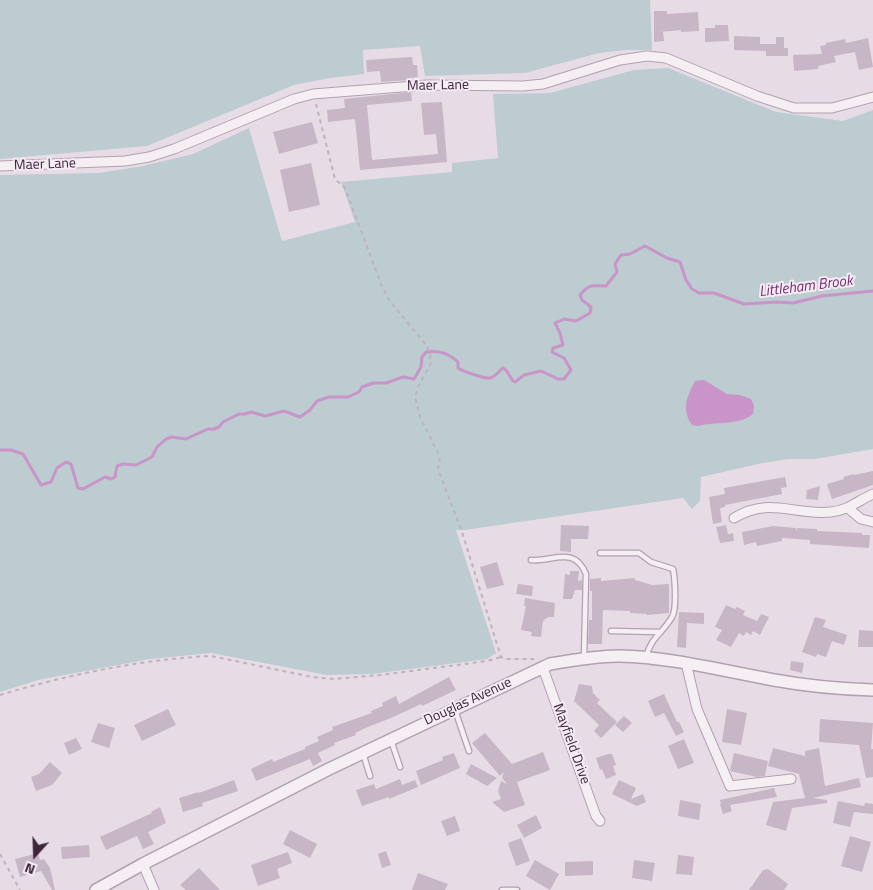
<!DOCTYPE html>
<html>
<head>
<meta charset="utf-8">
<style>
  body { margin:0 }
  #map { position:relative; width:873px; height:890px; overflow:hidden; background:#e7dce6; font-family:"Titillium Web",sans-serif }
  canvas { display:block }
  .north { position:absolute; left:10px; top:830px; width:50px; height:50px; -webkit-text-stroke:4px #f5ebf4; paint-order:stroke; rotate:200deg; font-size:14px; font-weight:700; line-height:20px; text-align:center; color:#3e253a }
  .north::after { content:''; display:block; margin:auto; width:18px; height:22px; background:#3e253a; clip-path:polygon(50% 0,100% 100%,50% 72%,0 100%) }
</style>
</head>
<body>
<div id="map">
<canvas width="873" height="890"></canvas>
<div class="north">N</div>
</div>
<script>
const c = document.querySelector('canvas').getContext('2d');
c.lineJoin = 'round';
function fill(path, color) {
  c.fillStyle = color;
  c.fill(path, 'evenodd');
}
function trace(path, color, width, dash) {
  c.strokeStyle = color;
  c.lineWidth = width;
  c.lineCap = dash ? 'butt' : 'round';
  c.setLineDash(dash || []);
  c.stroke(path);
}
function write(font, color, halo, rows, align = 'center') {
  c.font = font + ' "Titillium Web",sans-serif';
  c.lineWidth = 4;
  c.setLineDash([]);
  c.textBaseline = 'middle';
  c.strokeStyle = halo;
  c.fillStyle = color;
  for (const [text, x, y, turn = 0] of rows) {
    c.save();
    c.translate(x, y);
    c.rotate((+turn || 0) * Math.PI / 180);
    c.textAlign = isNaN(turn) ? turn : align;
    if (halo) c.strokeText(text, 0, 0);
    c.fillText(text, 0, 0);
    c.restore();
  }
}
fill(new Path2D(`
  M0 0H650L652 50H625L599 53 525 73 425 76 420 46 363 50 364 74 330 78 294 85 147 146 0 159Z
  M668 68 776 112 843 121 873 110V449L815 459H788L763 463 701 477 700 501 692 509 683 498 465 530H456L496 653 487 659 372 674 327 675 211 653 150 659 38 680 0 692V175L99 173 143 166 193 154 249 128 282 241 355 222 341 182 452 172V163L498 158 493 94 550 93 634 70Z`), '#bcccd1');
fill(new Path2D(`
  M704 380 727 394 740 395 751 399 754 406 753 414C738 426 716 421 698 426L692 425C681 409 687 397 695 381Z`), '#c994c8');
trace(new Path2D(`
  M0 450H11L23 454 41 485 51 482 57 468 66 462 71 464 78 488 83 489 105 477 111 479 115 477 117 466 123 464 136 465 152 457 157 447 166 439 172 437 186 439 208 429H214L219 427 223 422 239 414H245L251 412 265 416 284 411 300 417 310 410 317 401 329 397H348L359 392 362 387 373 383H386L403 377 414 379 421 367 422 357 426 352C439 350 448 353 458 362V368C462 371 485 379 490 378 495 377 499 371 503 368L506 370 513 381 515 382 524 375 541 371 558 379H564L571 370 564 358 552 352 553 348 563 345 560 333 555 323 564 319 576 321 590 313 591 307 582 300 580 295C590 283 592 286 606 286L617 272 615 264 621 255 630 254 645 246 667 258 680 262 686 280 692 289 699 293H714L744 304 777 302 793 303 822 296 873 291`), '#c994c8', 3);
fill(new Path2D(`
  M654 11H667V14L698 12 699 31 681 32V30L660 32H663L664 41 654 42Z
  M715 25H728L729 41 705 42V28H715Z
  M734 36 760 37V44H776V37H784V48H788V56H766V51L734 50Z
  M868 38 873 67 859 70 855 52 834 56 836 62 818 66V69L794 71 793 55 822 54 820 46 826 45V43L845 39 846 43Z
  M412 57 413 65H417L418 77 410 78V80L381 82 380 71 367 72 366 60Z
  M411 92 412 101 367 105 372 160 438 154 436 134 424 135 421 103 442 102 447 162 360 170 355 119 328 122 327 110 345 108 344 99Z
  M312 122 318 143 279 154 273 132Z
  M311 163 320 205 289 212 280 170Z
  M873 471V485L832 499 827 484 844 479 843 477 854 474V475Z
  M785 477 787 487 781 488 782 494 725 505V507L720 508 722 522 713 524 709 497 725 494 724 488Z
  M820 486 818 500 806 499 807 490Z
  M561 525 589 526 588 539H571V552L560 551Z
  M726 525 728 534 733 533 734 541 720 543 716 527Z
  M773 526 796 528 797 532V528L817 529V531L862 533V535H870L869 548 810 544V540L782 538V541L757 546 756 542 744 545 742 532Z
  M497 562 504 585 487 589 480 567Z
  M570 571H579L578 581 582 580V590H575L572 599H563L565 574 570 575Z
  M601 578V581L635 578V580L652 585 669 584V613L647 615V614L630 613V611L603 610 602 644H588L589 620H592V591H590V579Z
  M518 584 533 586 532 596 516 594Z
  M525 598 555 603 554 617H548L543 621 541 637 531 636 532 632 521 630 526 606H524Z
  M726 605 735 609 737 607 745 611 743 615 757 621 761 614 769 617 760 635 753 631 751 635 746 632 744 636 739 633 731 647 716 640 722 630 715 627Z
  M679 612 704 613V624L687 623 686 648 677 647Z
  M815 617 826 620 823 627 847 635 844 645 832 641 826 657 817 654 816 657 802 652Z
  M859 630 873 631V647H858Z
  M791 661 804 663 802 673 790 670Z
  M449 677 456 690 422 706 421 704 391 718 368 727 355 733 356 735 334 743 335 745 318 753 322 761 313 766 310 759 256 781 251 769 272 759 273 762 305 749V747L319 741 317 737 333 730 332 727 372 713 371 711 383 706 382 703 396 696 399 704Z
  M579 684 592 686 593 693 600 700 597 703 617 722 601 738 594 731 599 725 574 701Z
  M664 694 677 722H679L684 732 676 736 664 713 655 717 648 701Z
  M168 709 176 725 142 741 134 725Z
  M727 709 747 713 741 745 722 742Z
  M624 716 632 723 623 732 615 725Z
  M820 719 873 723 871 749H873V777L866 778 859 745 819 742Z
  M98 723 115 728 109 748 91 742Z
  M485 733 512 764 543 752 550 770 517 782 525 805 504 812 492 802 501 799 498 791 501 781 507 784 502 778 504 772 500 776 472 743Z
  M76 738 82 749 69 755 64 743Z
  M684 739 694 763 678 769 668 746Z
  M773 748 805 756V751L819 748 825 786 859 778 861 787 813 798 827 800V803L792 808 786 831 766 825 773 802 805 798 799 774 768 766Z
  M454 753 460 768 421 785 416 771 443 760 442 757Z
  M734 753 768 761 765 776 757 777 730 771Z
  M608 754H612L616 765 613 766 616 775 606 779 602 769 600 770 596 758Z
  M50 762 62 773 52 785 36 791 31 777 39 774Z
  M471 764 497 778 487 786 466 774Z
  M400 779 402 785 415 780 418 787 389 799V797L362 806 356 790 374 784 376 789Z
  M234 780 238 791 202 803 203 806 183 812 179 798 199 792V793Z
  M619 780 636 788 631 799 643 794 646 802 637 806 612 794Z
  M774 788 777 797 730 805 732 811 723 814 720 804H721L720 800Z
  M680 800 701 804 699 820 678 816Z
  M838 801 864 806 865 803 873 804V814L854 812 850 827 833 823Z
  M160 807 166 823 148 832 154 844 143 849 137 836 106 850 100 837 152 813 151 812Z
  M536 815 542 828 524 838 517 825Z
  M455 816 460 831 447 836 441 821Z
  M290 830 317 844 310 858 283 844Z
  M850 836 871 842 862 872 841 866Z
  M521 838 530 861 516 866 508 843Z
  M89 845 90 857 62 859 61 847Z
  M386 851 391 865 382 868 378 854Z
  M288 852 292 863 277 869 280 878 258 886 251 865Z
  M38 853 40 860 44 859 50 868 55 890H52L41 871 20 877 15 859Z
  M678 855 694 857 692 875 676 874Z
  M535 860 559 874 550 890 526 876Z
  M634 860 655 863 652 881 632 878Z
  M593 861V875L565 876V862Z
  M199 868 220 890H186L180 885Z
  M768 869 788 884 784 890H749L763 870Z
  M418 873 448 884 445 890H412Z`), '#c7b6c5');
const service = new Path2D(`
  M600 553H639L651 562 673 569C675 579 677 609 672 617 663 633 651 637 646 657
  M531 560C552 562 574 545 586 574L584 657
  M611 631 660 632
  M455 710 469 751
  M391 740 400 767
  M363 753 370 776
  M502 890H517`);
const minor = new Path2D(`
  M0 166 125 161 149 157 174 149 294 99 313 94 427 85 523 86 543 84 620 60 647 56 666 58 757 96 794 108H832L873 97
  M848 508 861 519 873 522
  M734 518C769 496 795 516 831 512 847 511 859 500 873 494
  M686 663 697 709 730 786 791 779
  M543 668 596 816 600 821
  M143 864 154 890`);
const tertiary = new Path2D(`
  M96 890 143 864 329 769 550 664C573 660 596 656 619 656 671 657 723 671 774 680 807 686 840 689 873 690`);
trace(service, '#b1a1af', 7);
trace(minor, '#b1a1af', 11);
trace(tertiary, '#b1a1af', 14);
trace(new Path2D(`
  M316 104 335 179 345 188 381 284 389 300 427 346 430 355 431 363 418 387 415 397 420 417 440 457 438 469 462 532 501 657 505 659H534
  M0 695C67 675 142 659 211 656L312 677 334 679 380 675 487 661 501 657
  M0 854 20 890`), '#beb2bc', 2, [4, 4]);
trace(service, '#f5eff4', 4.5);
trace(minor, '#f5eff4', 9);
trace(tertiary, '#f5eff4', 11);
write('14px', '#3e253a', '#f5ebf4', [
  ["Maer Lane",438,86,-1],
  ["Maer Lane",45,165,-2],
  ["Douglas Avenue",468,702,-25],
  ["Mayfield Drive",571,744,70]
]);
write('italic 15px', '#732e6f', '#f5ebf4', [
  ["Littleham Brook",806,287,-7]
]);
</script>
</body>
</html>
